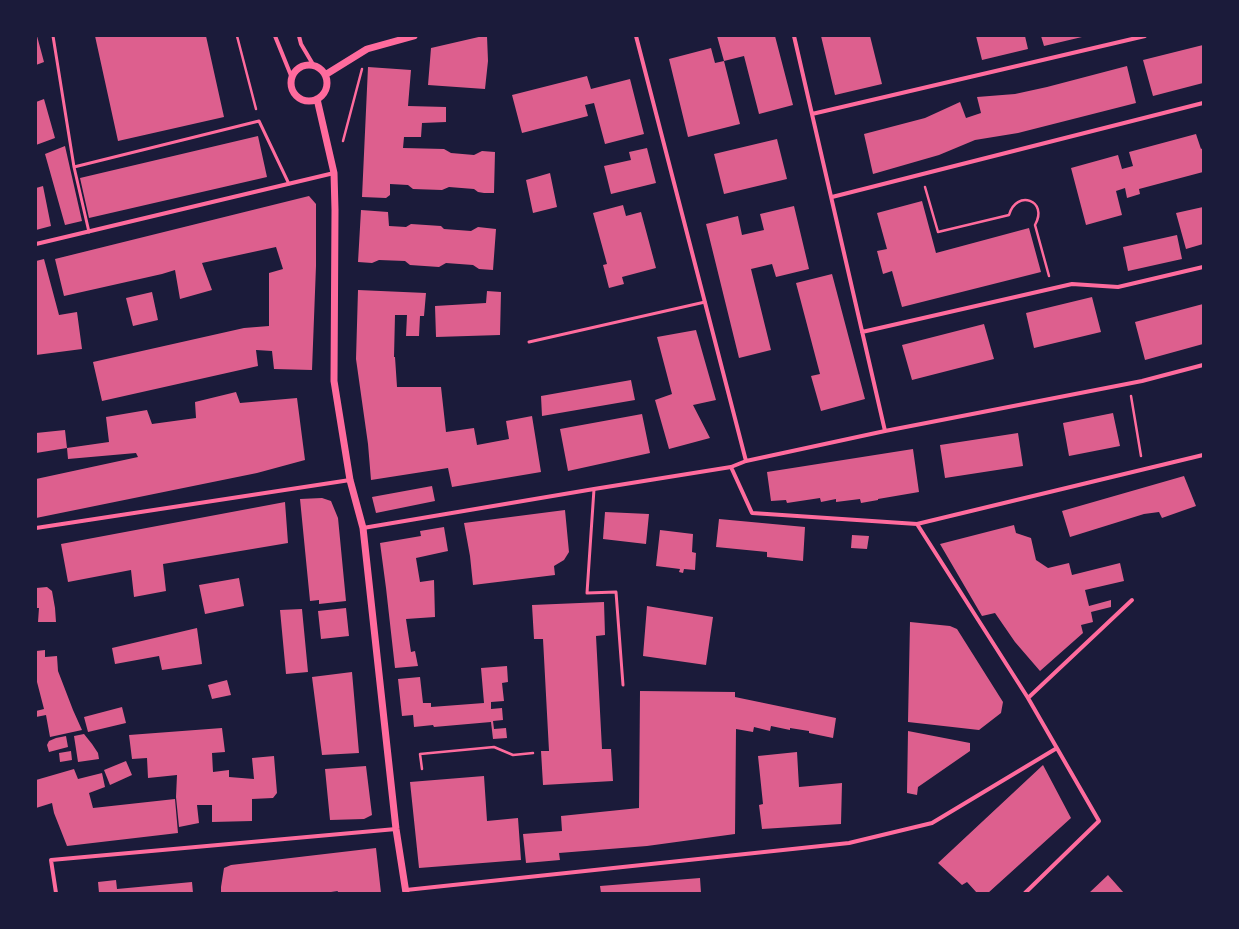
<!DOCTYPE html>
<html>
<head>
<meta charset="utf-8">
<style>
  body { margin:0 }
  #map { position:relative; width:1239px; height:929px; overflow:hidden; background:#1b1b3a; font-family:Quicksand,sans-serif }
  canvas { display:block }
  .frame { position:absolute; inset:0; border:37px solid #1b1b3a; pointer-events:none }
</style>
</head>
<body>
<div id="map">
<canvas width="1239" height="929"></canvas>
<div class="frame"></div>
</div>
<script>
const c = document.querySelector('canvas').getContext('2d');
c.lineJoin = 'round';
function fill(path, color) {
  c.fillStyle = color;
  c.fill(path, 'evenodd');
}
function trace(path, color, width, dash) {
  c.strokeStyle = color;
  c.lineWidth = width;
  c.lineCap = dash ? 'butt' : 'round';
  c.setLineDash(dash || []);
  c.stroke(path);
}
fill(new Path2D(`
  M36 36H37L44 62 36 65Z
  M95 36H206L224 117 118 141Z
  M483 36H487L488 61 485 89 428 85 431 48Z
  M717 36H775L793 105 759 114 744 56 724 61Z
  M821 36H870L882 84 835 95Z
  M976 36H1025L1028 49 982 60Z
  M1041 36H1082V37L1044 46Z
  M1203 45V83L1153 96 1143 60Z
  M711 48 715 63 724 61 740 124 688 137 669 59Z
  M1127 66 1136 103 1018 133 975 140 939 155 873 174 864 134 925 118 960 102 966 118 981 113 977 97 1015 94 1047 87Z
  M368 67 411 70 408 106 446 107V122L422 123 421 137H404L403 148 444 149 451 153 474 155 482 151 495 152 494 193H484L478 192 474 189 449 187 442 190 413 189 408 185 390 184V195L386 198 362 197Z
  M587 76 591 89 630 79 644 134 605 144 594 103 585 105 588 116 522 133 512 95Z
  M44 99 55 138 36 145V102Z
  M1196 134 1201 149 1203 148V172L1139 189 1140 194 1127 198 1125 188 1116 191 1122 215 1086 225 1071 168 1118 155 1122 169 1133 166 1129 152Z
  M258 136 267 177 89 218 80 178Z
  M777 139 787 179 724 194 714 154Z
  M65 146 82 221 65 225 45 154Z
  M647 148 656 183 611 194 604 166 631 160 629 152Z
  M550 173 557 207 533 213 526 180Z
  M43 186 51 226 36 230V188Z
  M309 196 316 204V266L312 370 274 369 272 351 256 350 258 366 102 401 93 362 244 328 269 326V273L283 269 276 247 202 263 212 290 180 299 175 270 162 274 64 296 55 259Z
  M922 201 936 253 1029 228 1041 272 902 307 892 271 883 274 877 251 887 249 877 213Z
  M623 205 626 216 641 212 656 268 622 277 624 284 609 288 603 265 607 264 593 213Z
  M794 206 809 269 776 277 772 264 751 269 771 350 739 358 706 224 738 216 742 235 764 230 760 214Z
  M1203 207V244L1186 249 1176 213Z
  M361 210 388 212 389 226 406 227 411 224 441 226 444 229 471 231 478 227 496 229 493 270 479 269 473 265 446 263 439 267 410 265 405 261 379 260 372 263 358 262Z
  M1177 235 1182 259 1128 271 1123 247Z
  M44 259 59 315 77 312 82 349 36 355V261Z
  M832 274 865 399 821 411 811 376 820 374 796 283Z
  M358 290 426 293 424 316H420L419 336H406L407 315H395L394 357H395L397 387H441L446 432 474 428 477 445 509 439 506 421 532 416 541 472 452 487 448 468 371 480 368 444 356 359Z
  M487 291 501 292 500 335 436 337 435 306 486 303Z
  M152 292 158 320 133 326 126 298Z
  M1092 297 1101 332 1034 348 1026 313Z
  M1203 304V344L1145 360 1135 322Z
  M984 324 994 359 912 380 902 345Z
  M696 330 716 400 693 405 710 438 669 449 655 400 672 394 657 337Z
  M631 380 635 400 542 416 541 396Z
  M236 392 240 403 297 398 305 460 257 473 36 518V479L138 457 136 453 68 459 67 448 36 453V433L65 430 67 448 109 442 106 417 147 410 152 424 196 418 195 402Z
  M1113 413 1120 446 1069 456 1063 423Z
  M642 414 650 453 568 471 560 429Z
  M1018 433 1023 466 945 478 940 445Z
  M913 449 919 492 878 499V500L861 503 860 499 836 502V499L821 502 820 498 787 503 786 500 771 501 767 472Z
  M1184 476 1196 506 1162 518 1159 512 1144 514 1070 537 1062 511Z
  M432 486 435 501 376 513 372 497Z
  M322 498 331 501 338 518 346 601 319 604V600L310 601 300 499Z
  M285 502 288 543 163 564 166 591 134 597 131 570 68 582 61 544Z
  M565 510 569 552 564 560 554 566 555 575 473 585 470 556 464 523Z
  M605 512 649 514 646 544 603 539Z
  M719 519 805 527 803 561 767 557V552L716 547Z
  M1014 525 1016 533 1031 538 1036 560 1048 568 1069 563 1072 575 1120 563 1124 581 1085 590 1089 606 1111 600V607L1091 612 1093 622 1081 625 1083 633 1040 671 1015 642 995 613 982 616 940 544Z
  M444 527 448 551 416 558 420 582 434 580 435 617 406 619 411 652 415 651 418 666 395 668 386 588 380 543 421 536 420 531Z
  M660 530 693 534 692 552 696 553 695 570 684 569 683 573 679 572 680 569 656 566Z
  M852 535 869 536 867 549 851 548Z
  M239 578 244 606 205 614 199 585Z
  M47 587 52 591 55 608 56 622H38L39 608H36V588Z
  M604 602 605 635 596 636 602 749H611L613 781 543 785 541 751H549L543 639H534L532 605Z
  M647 606 713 617 706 665 643 656Z
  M346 608 349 636 321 639 318 611Z
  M302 609 308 672 286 674 280 610Z
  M910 622 950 626 957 629 1003 702 1001 713 979 730 908 722Z
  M197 628 202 664 162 670 159 656 115 664 112 648Z
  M45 650V657L57 656 58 671 73 710 82 730 50 737 46 715 36 717V711L44 709 37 682H36V651Z
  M507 666 508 682 502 683 504 701 491 702V709L502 708 503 720 493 721 494 729 506 728 507 738 493 739 491 722 434 727 433 725 414 727 413 715 402 716 398 679 420 677 423 703H431V707L484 703 481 668Z
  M352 672 359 753 322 755 312 677Z
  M227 680 231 695 212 699 208 685Z
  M640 691 735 692V697L836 718 833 738 809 733V731L790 728V730L771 726 770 731 754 727 753 732 736 729 735 834 647 846 559 853 560 860 526 863 523 834 562 831 561 816 639 808Z
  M122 707 126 723 88 732 84 717Z
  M222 728 225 752 212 753 213 772 229 770V777L254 779 252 758 274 756 277 793 273 798 252 799V821L212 822V805H197L199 823 179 827 176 797 177 775 148 778 147 758 132 759 129 735Z
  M908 731 970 743V751L918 787 917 795 907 793Z
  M84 734 92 744 98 753 99 759 78 762 74 736Z
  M66 736 68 747 49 752 47 745 49 741 56 738Z
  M71 751 72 760 60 762 59 753Z
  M797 752 799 787 842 783 841 824 762 829 759 805 763 804 758 756Z
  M126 761 132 775 110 785 104 770Z
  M1043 765 1071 818 988 893H977L967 882 962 885 938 863Z
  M366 766 372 815 364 819 330 820 325 769Z
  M74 769 78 779 102 773 105 787 89 793 93 808 175 799 178 833 67 846 54 813 52 803 36 808V780Z
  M484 776 487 821 518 818 521 860 419 868 410 782Z
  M376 848 381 893H337L338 891 324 893H221V887L224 868 231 865Z
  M1108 875 1124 893H1089Z
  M700 878 701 893H601L600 886Z
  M116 880 117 889 192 882 193 893H99L98 882Z`), '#dd5f8e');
trace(new Path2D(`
  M237 36 256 109
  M343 141 362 69
  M925 187 938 232 1009 215C1016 189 1049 200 1035 225L1049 276
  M1131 396 1141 456
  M422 769 420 754 494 747 513 755 533 753`), '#ff6b9d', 2.5);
trace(new Path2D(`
  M53 36 74 167 89 232
  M74 167 259 121 289 184
  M529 342 705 302
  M594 489 587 593 616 592 623 685`), '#ff6b9d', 3);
trace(new Path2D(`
  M275 36 292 78
  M299 36 301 44 314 66
  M636 36 746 461
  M794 36 885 431
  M812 114 1145 36
  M832 197 1203 103
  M36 244 334 173
  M862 332 1072 284 1118 287 1203 267
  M731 467 752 513 917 524 1028 698 1132 600
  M917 524 1203 455
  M36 528 350 480
  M363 528 594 489 731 467 746 461 885 431 1142 381 1203 365
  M406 890 849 843 932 823 1057 748
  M56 893 51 860 396 829
  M1025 893 1099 821 1028 698`), '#ff6b9d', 4);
trace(new Path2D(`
  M291 83a18 18 0 1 1 36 0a18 18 0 1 1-36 0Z
  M325 75 367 49 414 36
  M317 99 334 173 335 210 334 381 350 480 363 528 396 829 406 893`), '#ff6b9d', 7);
</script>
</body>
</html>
